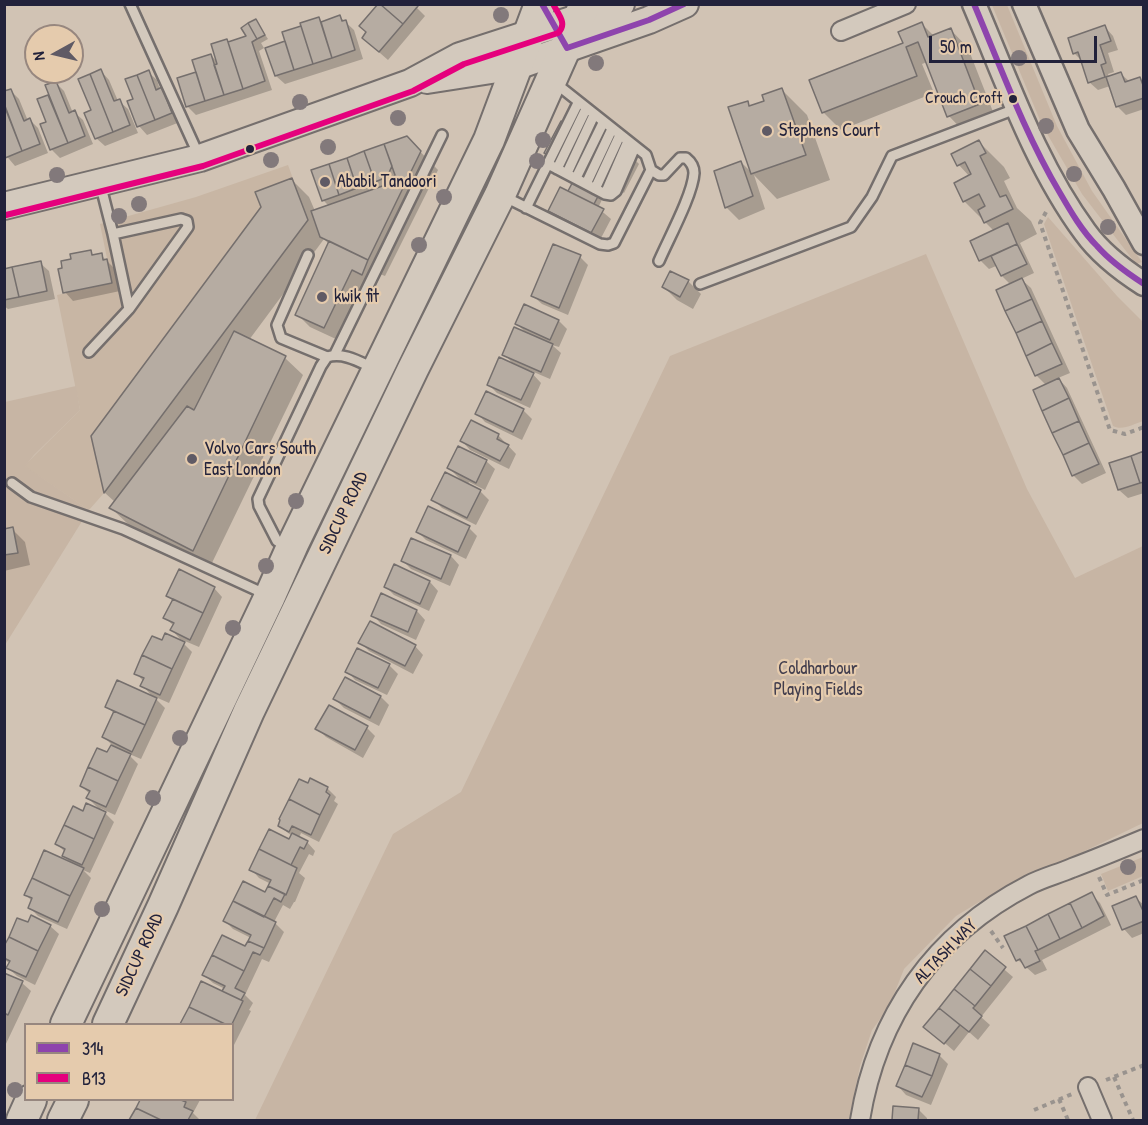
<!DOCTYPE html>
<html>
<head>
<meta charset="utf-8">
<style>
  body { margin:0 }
  #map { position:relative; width:1148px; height:1125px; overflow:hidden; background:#d1c3b4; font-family:"Patrick Hand",sans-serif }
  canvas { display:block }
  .frame { position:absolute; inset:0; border:6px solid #22223b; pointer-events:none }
  .legend { position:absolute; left:24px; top:1023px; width:210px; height:78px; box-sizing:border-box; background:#e5cbad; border:2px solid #97877f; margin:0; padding:8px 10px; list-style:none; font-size:18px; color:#22223b }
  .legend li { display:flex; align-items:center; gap:12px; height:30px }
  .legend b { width:30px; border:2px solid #97877f }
  .north { position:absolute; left:24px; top:24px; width:60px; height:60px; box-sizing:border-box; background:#e5cbad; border:2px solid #97877f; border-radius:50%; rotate:262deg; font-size:16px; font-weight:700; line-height:24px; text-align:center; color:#22223b }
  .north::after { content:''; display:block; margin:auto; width:21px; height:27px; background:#5f5a65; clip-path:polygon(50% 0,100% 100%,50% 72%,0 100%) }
  .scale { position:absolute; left:929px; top:36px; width:168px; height:27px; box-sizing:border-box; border:3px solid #22223b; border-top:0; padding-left:8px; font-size:18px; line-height:21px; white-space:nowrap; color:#22223b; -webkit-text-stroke:4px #e5cbad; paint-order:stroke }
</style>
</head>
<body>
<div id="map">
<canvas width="1148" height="1125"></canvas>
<div class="frame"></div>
<ul class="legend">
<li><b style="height:8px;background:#8e44ad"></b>314</li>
<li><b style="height:8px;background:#e5007d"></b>B13</li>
</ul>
<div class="north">N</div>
<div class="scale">50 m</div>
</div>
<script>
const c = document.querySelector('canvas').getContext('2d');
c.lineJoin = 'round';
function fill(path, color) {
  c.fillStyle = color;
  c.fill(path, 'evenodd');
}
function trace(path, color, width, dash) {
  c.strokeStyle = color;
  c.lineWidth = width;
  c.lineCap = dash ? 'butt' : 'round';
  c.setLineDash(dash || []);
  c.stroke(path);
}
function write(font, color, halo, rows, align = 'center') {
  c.font = font + ' "Patrick Hand",sans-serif';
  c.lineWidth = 4.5;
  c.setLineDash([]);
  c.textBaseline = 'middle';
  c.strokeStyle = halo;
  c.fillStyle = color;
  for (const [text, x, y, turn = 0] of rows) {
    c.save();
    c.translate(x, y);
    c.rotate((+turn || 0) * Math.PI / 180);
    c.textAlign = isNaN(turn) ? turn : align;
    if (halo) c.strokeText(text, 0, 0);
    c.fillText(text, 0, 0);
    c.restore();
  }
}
fill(new Path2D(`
  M288 165 308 220 274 263 104 493 89 510 24 466 80 410 57 295 112 283 100 224 196 197Z`), '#c8b6a4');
fill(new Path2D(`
  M992 5H1007L1057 126 1092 191 1142 262 1136 264 1082 194 1042 125Z
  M1048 217 1117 296 1143 322V421C1134 424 1122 431 1113 426L1044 224Z
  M926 254 1027 489 1075 578 1143 546V823L979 902 956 916 904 969 889 1007 872 1030 860 1066 849 1120H255L393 834 461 792 670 356Z
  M76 386 80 410 34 455 25 466 89 510 5 645V402Z
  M1143 857V876L1108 891 1101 874Z`), '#c7b5a4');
fill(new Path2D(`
  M380 4H420L417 8 425 16 388 60 372 46Z
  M340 17 354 30 363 59 285 84 276 76 286 42 303 27 319 18 323 23Z
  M256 21 268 39 261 43 264 48 259 51 272 90 196 115 187 106 198 73 211 55 219 64 226 41 229 43 248 37Z
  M922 24 934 36 951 30 968 48 997 122 966 134 949 116 927 62 922 64 934 93 841 130 823 112 905 44Z
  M1105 27 1113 36 1118 50 1108 53 1114 72 1108 74 1109 77 1121 74 1130 82 1139 79 1144 83V109L1126 115 1117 106 1110 86 1098 90 1089 82 1083 62 1074 53Z
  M101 71 109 80 118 101H119L128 109 138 133 105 146 96 138 93 111Z
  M148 72 157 80 160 90 170 98 180 122 147 135 139 126 135 100Z
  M56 83 64 91 73 113 74 112 83 120 93 144 60 158 51 149 48 123 39 100 50 96Z
  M782 90 807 115 830 180 777 199 754 175 765 209 739 220 726 207 741 162 753 174 730 108 747 102 751 107 766 102Z
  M11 91 19 99 28 121 30 120 38 128 48 153 15 166 4 153V107L7 106Z
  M407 138 438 170 385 276 380 274 375 287 365 282 338 340 310 327 297 314 329 244 324 239 249 340 285 358 303 375 210 567 129 525 111 508 115 502 105 493 93 436 263 207 257 193 292 180 309 197 315 211 329 206 323 200 313 171ZM366 161H369L379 188 376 189Z
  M979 142 1004 167 1010 178 1004 181 1017 208 1031 221 1037 234 1020 243 1034 273 1021 279 1031 288 1070 373 1058 378 1067 388 1106 473 1082 484 1073 475 1035 391 1046 385 1037 376 998 291 1011 285 1002 276 996 266 989 269 980 260 994 231 964 201 970 177 959 165 953 154Z
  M550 156 635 160 639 164 624 193 609 185 598 208 611 219 600 240 558 219 549 210 575 195 570 191 580 172Z
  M90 252 95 256 101 255 115 269 120 291 73 301 65 292Z
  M580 257 588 265 568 315 542 304 533 296Z
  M40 263 49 271 55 299 8 309 4 306V271Z
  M688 281 701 294 693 309 677 300 664 287Z
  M525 306 559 321 567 329 559 347 552 345 561 353 550 379 529 370 541 383 530 408 497 393 488 384 516 367 504 354 526 333 517 324Z
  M523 410 532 419 522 440 485 422 477 413Z
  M498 435 516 454 509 469 470 450 462 441Z
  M1144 453V493L1128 498 1119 490 1111 464Z
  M486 461 495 469 485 490 469 482 468 485 480 491 489 500 476 525 442 508 433 499 462 481 449 468Z
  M469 528 477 536 466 559 426 540 417 531Z
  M12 529 25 542 30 565 4 571V531Z
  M412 540 451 556 459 565 450 586 411 569 403 561Z
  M394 566 430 582 438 591 429 611 394 595 385 586Z
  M214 588 222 597 199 647 180 639 172 630 174 626 165 618 173 601 168 596Z
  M417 611 425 620 416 640 381 624 373 615Z
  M162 642 184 644 192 652 169 703 151 695 142 685 144 682 136 673Z
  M360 642 415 646 423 655 413 674 369 651Z
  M389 665 398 674 387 695 355 680 347 671Z
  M345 679 381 697 389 705 379 726 344 708 335 699Z
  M156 699 165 708 141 759 127 753 138 764 115 815 100 808 114 822 90 873 83 870 91 878 67 929 38 916 30 908 32 901 25 894 72 864 64 856 65 852 57 844 84 813 102 812 88 798 90 794 81 786 108 754 112 745 104 737 115 714 107 707Z
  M317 728H367L375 736 363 758 326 737Z
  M311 780 328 789 336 797 334 801 338 804 319 842 301 833 299 838 307 842 315 851 313 856 309 854 299 873 305 878 295 902H294L290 909 283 905 274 922 284 932 269 962 262 959 245 995 253 1003 249 1010 251 1011 232 1049V1024H182L202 983 223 993 225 989 213 983 204 975 246 948 251 938 233 929 225 921 266 894 271 884 259 878 251 869 270 831 290 841 292 836 279 826Z
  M1091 894 1100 903 1111 925 1042 960 1047 970 1035 975 1018 960Z
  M1136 898 1144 905V933L1132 938 1124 929Z
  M28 924 50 926 59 934 35 985 17 976 8 968 10 964 4 959V949Z
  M985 953 1013 977 981 1017 990 1025 978 1040 969 1032 954 1051 925 1026Z
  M4 974 22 983 31 991 4 1048Z
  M939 1055 948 1064 931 1105 906 1095 898 1086Z
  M142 1100H200L193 1113 200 1120H131Z
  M894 1108 918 1109 927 1118V1120H893Z`), '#0003');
const building = new Path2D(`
  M378 4H380L403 24 379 52 362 38 366 32 359 26Z
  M380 4H416L418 6 403 24Z
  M340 15 342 21 346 20 355 50 332 58 321 22Z
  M319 17 332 58 313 64 300 23Z
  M256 19 265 35 257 39 248 23Z
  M922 22 928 37 951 28 980 104 947 117 918 42 906 47 917 76 822 113 809 80 903 43 898 32Z
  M248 23 257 39 252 42 265 81 243 89 228 42 246 36 241 28Z
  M1105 25 1111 41 1100 45 1106 63 1101 65 1105 77 1088 83 1078 52 1073 54 1068 38Z
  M301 26 313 64 294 70 282 32Z
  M227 39 243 89 224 95 214 65 217 64 211 44Z
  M285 41 294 70 275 76 265 48Z
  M211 54 224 95 205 101 192 60Z
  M101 69 114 101 120 99 130 125 113 132 90 74Z
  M149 70 156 90 162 87 172 113 155 120 137 75Z
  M196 72 205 101 186 107 177 78Z
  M1121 72 1125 82 1140 77 1144 88V98L1116 107 1106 77Z
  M90 74 113 132 95 139 84 113 91 110 78 79Z
  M137 75 155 120 137 127 127 101 133 99 125 79Z
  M56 81 69 113 75 110 85 136 68 143 45 85Z
  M782 88 806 155 751 174 728 107 748 101 749 106 764 101 762 95Z
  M11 89 24 121 30 118 40 144 22 151 4 105V91Z
  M48 95 68 143 50 150 40 124 46 122 37 99Z
  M5 106 22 151 5 158 4 157Z
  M561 121 636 159 620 190 605 183 594 204 568 191 579 170 544 153Z
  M407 136 421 151 368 260 320 237 311 211 391 183 395 175 384 144Z
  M979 140 986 153 980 156 1000 197 1006 195 1013 209 984 223 978 210 985 206 979 194 963 202 954 183 971 174 965 162 957 166 951 154Z
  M384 144 392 166 387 177 375 182 364 151Z
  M364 151 375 182 357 188 347 158Z
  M347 158 357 188 339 195 329 164Z
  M741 161 753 196 725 208 714 171Z
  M329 164 339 195 322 201 311 170Z
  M292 178 308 220 104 493 91 436 261 207 255 192Z
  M560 187 604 209 591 233 548 211Z
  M1008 223 1017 244 979 261 970 241Z
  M329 241 368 260 362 275 352 270 324 328 295 315Z
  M553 244 581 255 559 308 531 296Z
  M1017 244 1027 264 1001 276 991 256Z
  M91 250 92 255 102 253 103 260 107 259 112 283 63 293 58 269 62 268 61 261 71 259 70 254Z
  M41 261 47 291 19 297 12 267Z
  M12 267 19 297 4 300V269Z
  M670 271 689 280 680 297 662 287Z
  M1022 278 1032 299 1005 311 996 290Z
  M1032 299 1042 321 1016 333 1005 311Z
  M524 304 559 320 550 340 515 324Z
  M1042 321 1052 343 1026 356 1016 333Z
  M514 327 553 344 541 372 502 355Z
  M234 331 286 356 193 551 109 508 187 406 194 410Z
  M1052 343 1062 364 1035 376 1026 356Z
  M499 357 534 373 521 400 487 385Z
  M1059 378 1069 398 1042 411 1033 390Z
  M486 391 524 409 513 432 475 414Z
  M1069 398 1079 421 1052 433 1042 411Z
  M471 420 499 434 497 439 509 445 500 461 460 441Z
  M1079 421 1089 443 1063 455 1052 433Z
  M1089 443 1099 464 1072 476 1063 455Z
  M458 446 487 460 476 483 447 468Z
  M1144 451V482L1140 483 1131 456Z
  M1131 456 1140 483 1118 490 1109 463Z
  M445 472 481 490 467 518 431 500Z
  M428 506 470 526 458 552 416 532Z
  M13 527 18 553 4 555V529Z
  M411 538 451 555 441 579 401 561Z
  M394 564 430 581 420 604 384 587Z
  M179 569 215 587 203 613 166 596Z
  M381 593 417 610 408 632 371 616Z
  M173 599 203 613 190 640 170 630 174 623 163 618Z
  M370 621 416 645 405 666 358 643Z
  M165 633 185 642 172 669 142 655 152 636 162 640Z
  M357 648 390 664 378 688 345 672Z
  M142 655 172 669 160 695 140 686 144 678 134 674Z
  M345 677 381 696 370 718 333 699Z
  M117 680 157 698 145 725 105 707Z
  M329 705 368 726 355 750 315 729Z
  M114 711 145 725 132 752 102 737Z
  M111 745 131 754 118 781 88 767 97 748 107 752Z
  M88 767 118 781 106 807 86 798 90 791 80 786Z
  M310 778 328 787 326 792 330 795 320 815 289 799 299 779 308 783Z
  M289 799 320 815 311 835 292 826 289 832 278 826 280 820 279 819Z
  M86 803 106 812 94 839 64 825 73 806 83 811Z
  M64 825 94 839 82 865 62 856 65 849 55 844Z
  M269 829 289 839 292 833 308 841 304 849 300 847 291 865 259 849Z
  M259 849 297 868 286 895 268 886 271 880 249 870Z
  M44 850 84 868 70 896 32 878Z
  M32 878 70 896 58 922 28 908 32 898 24 895Z
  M243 881 265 892 268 886 285 894 281 902 274 898 264 917 233 901Z
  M1092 892 1104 916 1082 928 1070 903Z
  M1136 896 1144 913V921L1122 930 1112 906Z
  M233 901 276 922 264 948 248 941 251 935 223 921Z
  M1070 903 1082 928 1060 939 1048 914Z
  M1048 914 1060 939 1038 950 1026 926Z
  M31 915 51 925 38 951 9 937 17 918 28 922Z
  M1026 926 1038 950 1035 951 1040 961 1025 968 1020 959 1016 961 1004 936Z
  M222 935 245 946 248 941 264 948 260 955 253 952 244 971 212 955Z
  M9 937 38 951 26 977 6 968 10 961 4 958V946Z
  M985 950 1006 967 991 986 970 969Z
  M212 955 244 971 235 988 245 993 241 1000 222 991 225 986 202 975Z
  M970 969 991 986 975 1006 954 989Z
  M4 973 23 981 8 1015 4 1013Z
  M201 981 243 1001 232 1024H225L189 1007Z
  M954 989 975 1006 973 1008 982 1016 969 1032 939 1008Z
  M189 1007 225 1024H180Z
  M939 1008 960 1025 944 1044 923 1027Z
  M913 1043 940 1054 932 1076 905 1065Z
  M905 1065 932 1076 922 1097 896 1086Z
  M140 1100H181L186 1102 184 1107 193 1111 188 1120H161L136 1108Z
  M893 1106 919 1108 918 1120H892Z
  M136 1108 161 1120H129Z`);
fill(building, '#b6aca2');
trace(building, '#756f6d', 1.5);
const service = new Path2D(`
  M130 4 199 156
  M548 164 605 194 611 195 616 191 635 147
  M557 169 586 109
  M651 170 659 175H664L680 158H686C691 162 694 166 694 173 693 194 668 240 659 261
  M567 173 594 115
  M576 178 603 123
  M586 184 612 129
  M595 189 620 135
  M605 194 628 141
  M503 196 600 244 608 245 614 243 651 170 646 155 554 82
  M526 208 578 103
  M113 234 129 309
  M308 255 277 325 281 338 327 357
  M700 284 851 227 872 197 892 156 1018 108
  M89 352 129 309 188 227 187 221 181 219 113 234 100 183
  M335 354 442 135
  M12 483 31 497 123 529 265 594
  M288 544H282L277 541 259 506 258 499 321 366 327 357C343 352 358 361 373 368`);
const minor = new Path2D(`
  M841 31 906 4
  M1088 1087 1102 1120
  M860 1120C877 1016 934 934 1029 885 1042 878 1058 874 1072 868 1096 859 1120 849 1144 839`);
const tertiary = new Path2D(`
  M974 4C1007 81 1035 164 1085 232 1100 253 1122 270 1144 284
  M1024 4 1078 130 1114 189 1144 243`);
const secondary = new Path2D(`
  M427 80 517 66 649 20 685 4
  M4 206 200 158 410 83 460 56 621 4`);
const trunk = new Path2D(`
  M66 1024 270 596 294 542 489 140 540 4
  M108 1024 163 906 249 711 413 369 500 195 585 4
  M22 1120 31 1100
  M63 1120 73 1100`);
trace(service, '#756f6d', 14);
trace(minor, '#756f6d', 22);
trace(tertiary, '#756f6d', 27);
trace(secondary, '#756f6d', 30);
trace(trunk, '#756f6d', 34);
trace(new Path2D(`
  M1046 212 1040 223 1110 430 1125 434 1144 427
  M1099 877 1107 895 1144 880
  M991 931 1003 948
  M1114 1077 1133 1120
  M1106 1080 1144 1065
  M1059 1099 1068 1120
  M1034 1110 1072 1094`), '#99938e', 4, [4.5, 4.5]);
trace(service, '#d3c9bd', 9);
trace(minor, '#d3c9bd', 18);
trace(tertiary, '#d3c9bd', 22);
trace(secondary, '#d3c9bd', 26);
trace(trunk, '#d3c9bd', 30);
trace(new Path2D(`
  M542 4 567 48 649 20 684 4
  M974 4C1001 68 1025 134 1060 193 1071 212 1082 231 1097 246 1110 261 1127 273 1144 284`), '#8e44ad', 6);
trace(new Path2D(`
  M6 215 203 166 413 91 464 64 558 33C568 24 558 14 553 4`), '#e5007d', 6);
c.fillStyle = '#82797b';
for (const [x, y] of [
  [501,15],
  [1019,58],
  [596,63],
  [300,102],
  [398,118],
  [1046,126],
  [543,140],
  [328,147],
  [271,160],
  [537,161],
  [1074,174],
  [57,175],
  [444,197],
  [139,204],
  [119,216],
  [1108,227],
  [419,245],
  [296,501],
  [266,566],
  [233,628],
  [180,738],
  [153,798],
  [1128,867],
  [102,909],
  [15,1090]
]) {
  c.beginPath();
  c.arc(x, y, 8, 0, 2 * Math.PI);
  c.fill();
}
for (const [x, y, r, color] of [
  [1013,99,5,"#22223b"],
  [767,131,6,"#5f5a65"],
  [250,149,5,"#22223b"],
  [325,182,6,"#5f5a65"],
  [322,297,6,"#5f5a65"],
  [192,459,6,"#5f5a65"]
]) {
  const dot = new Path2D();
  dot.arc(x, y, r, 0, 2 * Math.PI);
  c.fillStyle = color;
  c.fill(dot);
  trace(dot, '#e5cbad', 2);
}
write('16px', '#22223b', '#e5cbad', [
  ["Crouch Croft",1002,99]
], 'right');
write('18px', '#22223b', '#e5cbad', [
  ["Stephens Court",779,131],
  ["Ababil Tandoori",337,182],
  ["kwik fit",334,297],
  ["Volvo Cars South",204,449],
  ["East London",204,470]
], 'left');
write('18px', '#22223b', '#e5cbad', [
  ["SIDCUP ROAD",344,513,-64],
  ["ALTASH WAY",946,952,-46],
  ["SIDCUP ROAD",140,955,-65]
]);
write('18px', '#413d4d', '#e5cbad', [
  ["Coldharbour",818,669],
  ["Playing Fields",818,690]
]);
</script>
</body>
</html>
